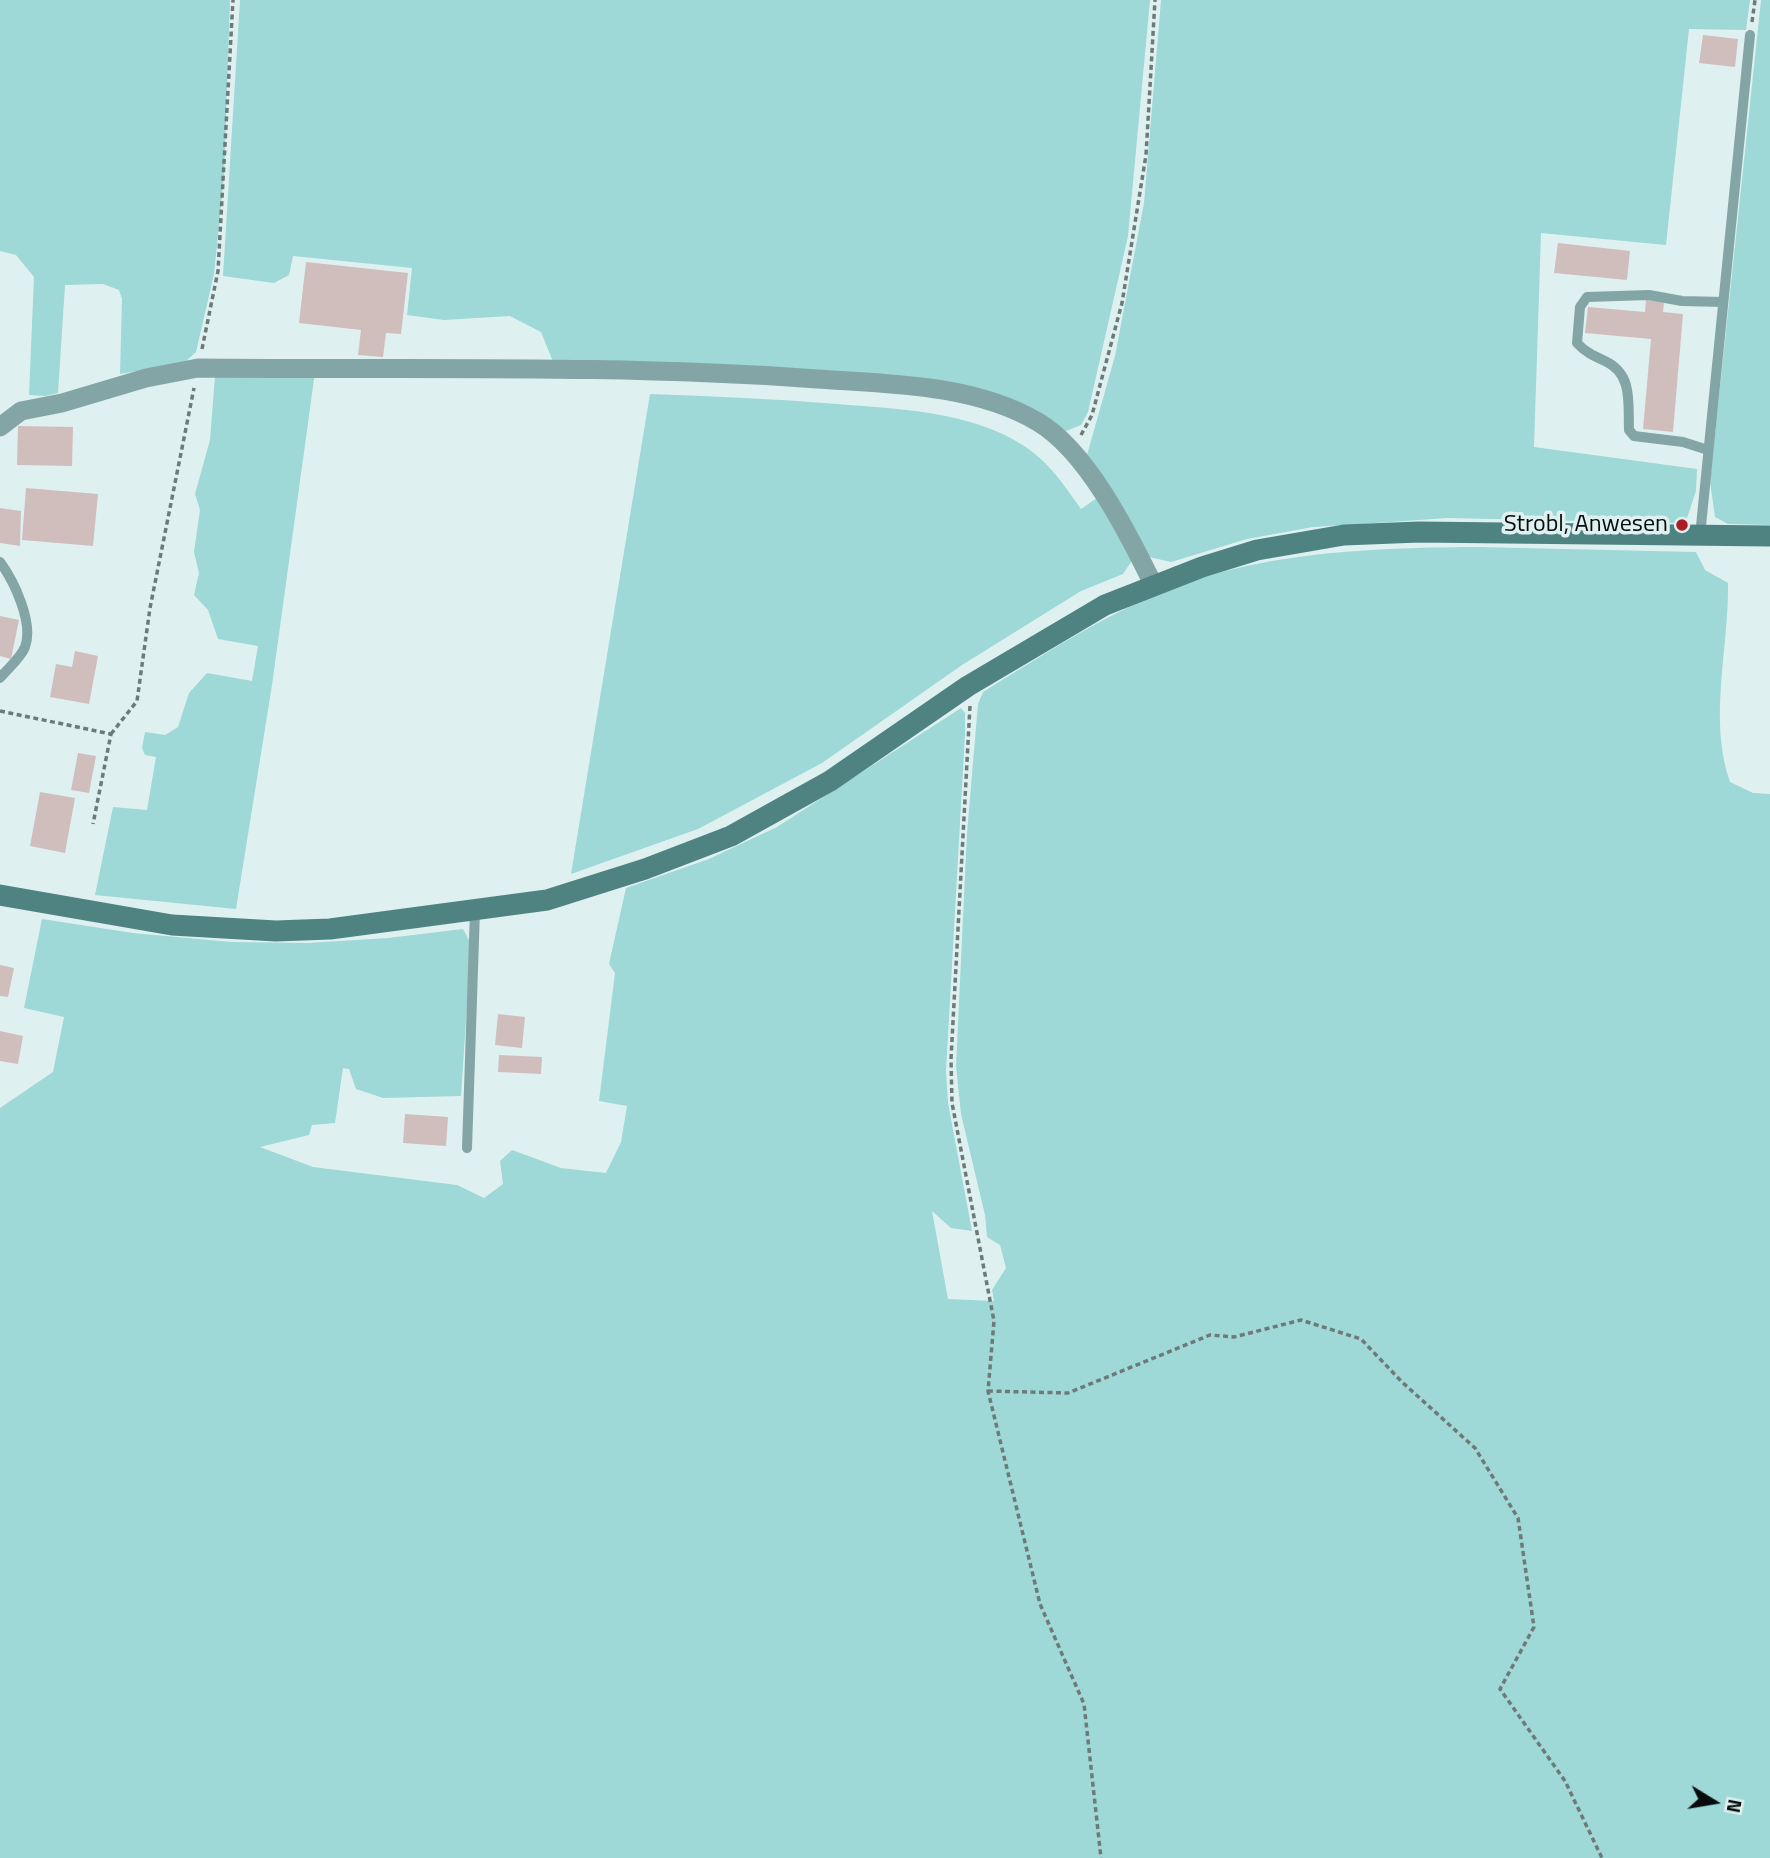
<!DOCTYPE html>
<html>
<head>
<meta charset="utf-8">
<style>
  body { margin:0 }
  #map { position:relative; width:1770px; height:1858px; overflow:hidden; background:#def1f0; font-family:"Titillium Web",sans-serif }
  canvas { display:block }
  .north { position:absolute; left:1679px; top:1767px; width:70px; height:70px; -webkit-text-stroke:5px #def1f0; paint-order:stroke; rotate:101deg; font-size:19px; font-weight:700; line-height:28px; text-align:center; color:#070d0d }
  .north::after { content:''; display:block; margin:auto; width:24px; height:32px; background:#070d0d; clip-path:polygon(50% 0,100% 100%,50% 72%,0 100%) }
</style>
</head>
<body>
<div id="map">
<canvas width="1770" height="1858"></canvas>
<div class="north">N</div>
</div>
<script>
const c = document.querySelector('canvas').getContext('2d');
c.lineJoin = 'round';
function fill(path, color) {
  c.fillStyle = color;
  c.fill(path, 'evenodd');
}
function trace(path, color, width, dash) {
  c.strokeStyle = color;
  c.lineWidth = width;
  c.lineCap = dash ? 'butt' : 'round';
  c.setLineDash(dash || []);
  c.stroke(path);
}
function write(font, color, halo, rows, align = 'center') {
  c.font = font + ' "Titillium Web",sans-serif';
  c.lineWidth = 7;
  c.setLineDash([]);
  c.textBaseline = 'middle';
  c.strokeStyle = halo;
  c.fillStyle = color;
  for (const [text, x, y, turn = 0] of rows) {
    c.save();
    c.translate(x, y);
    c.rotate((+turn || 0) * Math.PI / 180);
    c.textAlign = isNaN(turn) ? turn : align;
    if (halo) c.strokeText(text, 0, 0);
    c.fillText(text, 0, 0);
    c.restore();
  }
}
fill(new Path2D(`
  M0 0H230L224 176 214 274 196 352 184 363 120 374 122 299 119 290 103 284 65 285 58 393 45 396 29 395 34 277 16 255 0 251Z
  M240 0H1150L1128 236 1088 412 1081 425 1066 431 1018 404 554 364 541 332 510 316 444 320 407 315 412 268 293 256 289 275 274 283 223 276Z
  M1161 0H1750L1746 30 1689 29 1666 245 1541 233 1534 447 1697 469 1696 491 1687 518 1677 523 1447 518 1391 522 1313 527 1247 539 1171 562 1149 557 1087 455 1115 356 1144 203Z
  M1761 0H1770V525L1728 524 1715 517 1710 482Z
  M315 372 272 685 236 909 95 895 113 807 147 810 156 757 145 755 142 748 145 732 165 735 178 727 189 693 207 673 252 681 258 646 218 639 208 610 194 595 199 573 194 552 200 510 195 494 210 440 215 376Z
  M650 394C712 396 775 399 837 404 898 409 971 411 1024 446 1049 462 1064 485 1081 509L1097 498 1133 559 1123 574 1081 591 962 665 822 763 698 829 571 874Z
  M1477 547 1696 552 1705 570 1728 583C1729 649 1708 719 1730 782L1753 793 1770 794V1858H0V1108L53 1072 64 1017 24 1008 42 919 133 933 231 942 308 943 388 938 463 929 471 944 461 1096 383 1098 356 1089 349 1069 343 1068 335 1123 312 1125 309 1135 260 1147 313 1167 457 1185 484 1198 503 1184 500 1161 512 1150 561 1168 606 1173 621 1142 627 1106 599 1101 615 973 609 964 626 888 709 859 777 827 961 708 965 713V734L946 1071 948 1103 972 1231 951 1228 932 1211 948 1299 994 1301 992 1290 1006 1268 1000 1245 987 1237 985 1215 961 1114 956 1066 967 833 978 704 983 692C1033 661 1082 629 1135 604 1242 552 1361 548 1477 547Z`), '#9ed8d7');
fill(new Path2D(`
  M1703 35 1738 39 1735 67 1699 63Z
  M1558 243 1630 251 1627 280 1554 273Z
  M306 262 408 273 401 334 386 333 383 357 358 355 361 330 299 323Z
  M1646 300 1664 301 1663 312 1683 314 1673 432 1643 429 1651 339 1585 333 1588 307 1645 312Z
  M18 426 73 427 72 466 17 465Z
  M26 488 98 494 93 546 22 540Z
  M0 508 21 511 20 546 0 543Z
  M0 616 19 620 11 659 0 656Z
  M75 651 98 656 89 704 50 697 56 664 72 667Z
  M78 753 96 756 89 793 71 790Z
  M40 792 75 798 65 853 30 846Z
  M0 965 14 968 8 997 0 996Z
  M498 1014 525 1017 522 1048 495 1045Z
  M0 1031 23 1036 18 1064 0 1061Z
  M499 1055 542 1057 541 1074 498 1072Z
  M405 1114 448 1117 446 1146 403 1143Z`), '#d0bebd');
trace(new Path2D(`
  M1752 22 1755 0
  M202 349 218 271 233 0
  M1081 435 1092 415 1122 303 1146 155 1155 0
  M970 706 951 1059 952 1103 994 1321 988 1391 1040 1604 1084 1704 1101 1858
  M0 711 111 734 93 824
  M111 734 137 701 150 608 194 388
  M988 1391 1068 1393 1210 1335 1234 1337 1301 1320 1361 1339 1402 1382 1475 1448 1518 1518 1534 1627 1500 1689 1565 1781 1602 1858`), '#6e7a7a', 3.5, [5, 3.5]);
trace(new Path2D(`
  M1708 450 1683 442 1634 436 1629 430C1628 402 1633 374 1605 361 1594 356 1585 352 1577 343L1580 307 1587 297 1649 295 1682 301 1723 302
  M1700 536 1750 35
  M0 562C14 581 34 623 25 647 20 659 8 668 0 678
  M467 1148 475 910`), '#84a5a5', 10);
trace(new Path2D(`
  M0 427 21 411 62 403 146 378 198 368C404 370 611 364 817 379 889 384 974 384 1038 422 1087 451 1128 533 1153 584`), '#84a5a5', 19);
trace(new Path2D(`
  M0 895 172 925 276 931 330 929 547 900 645 869 731 836 830 781 968 686 1105 605 1202 567 1257 550 1344 535 1419 532 1770 536`), '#4f8382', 21);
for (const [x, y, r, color] of [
  [1682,525,7,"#ae1b24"]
]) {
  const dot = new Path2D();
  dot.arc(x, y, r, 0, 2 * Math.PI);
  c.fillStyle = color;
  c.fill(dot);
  trace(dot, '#def1f0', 2.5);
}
write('24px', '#070d0d', '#def1f0', [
  ["Strobl, Anwesen",1668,525]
], 'right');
</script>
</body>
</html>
